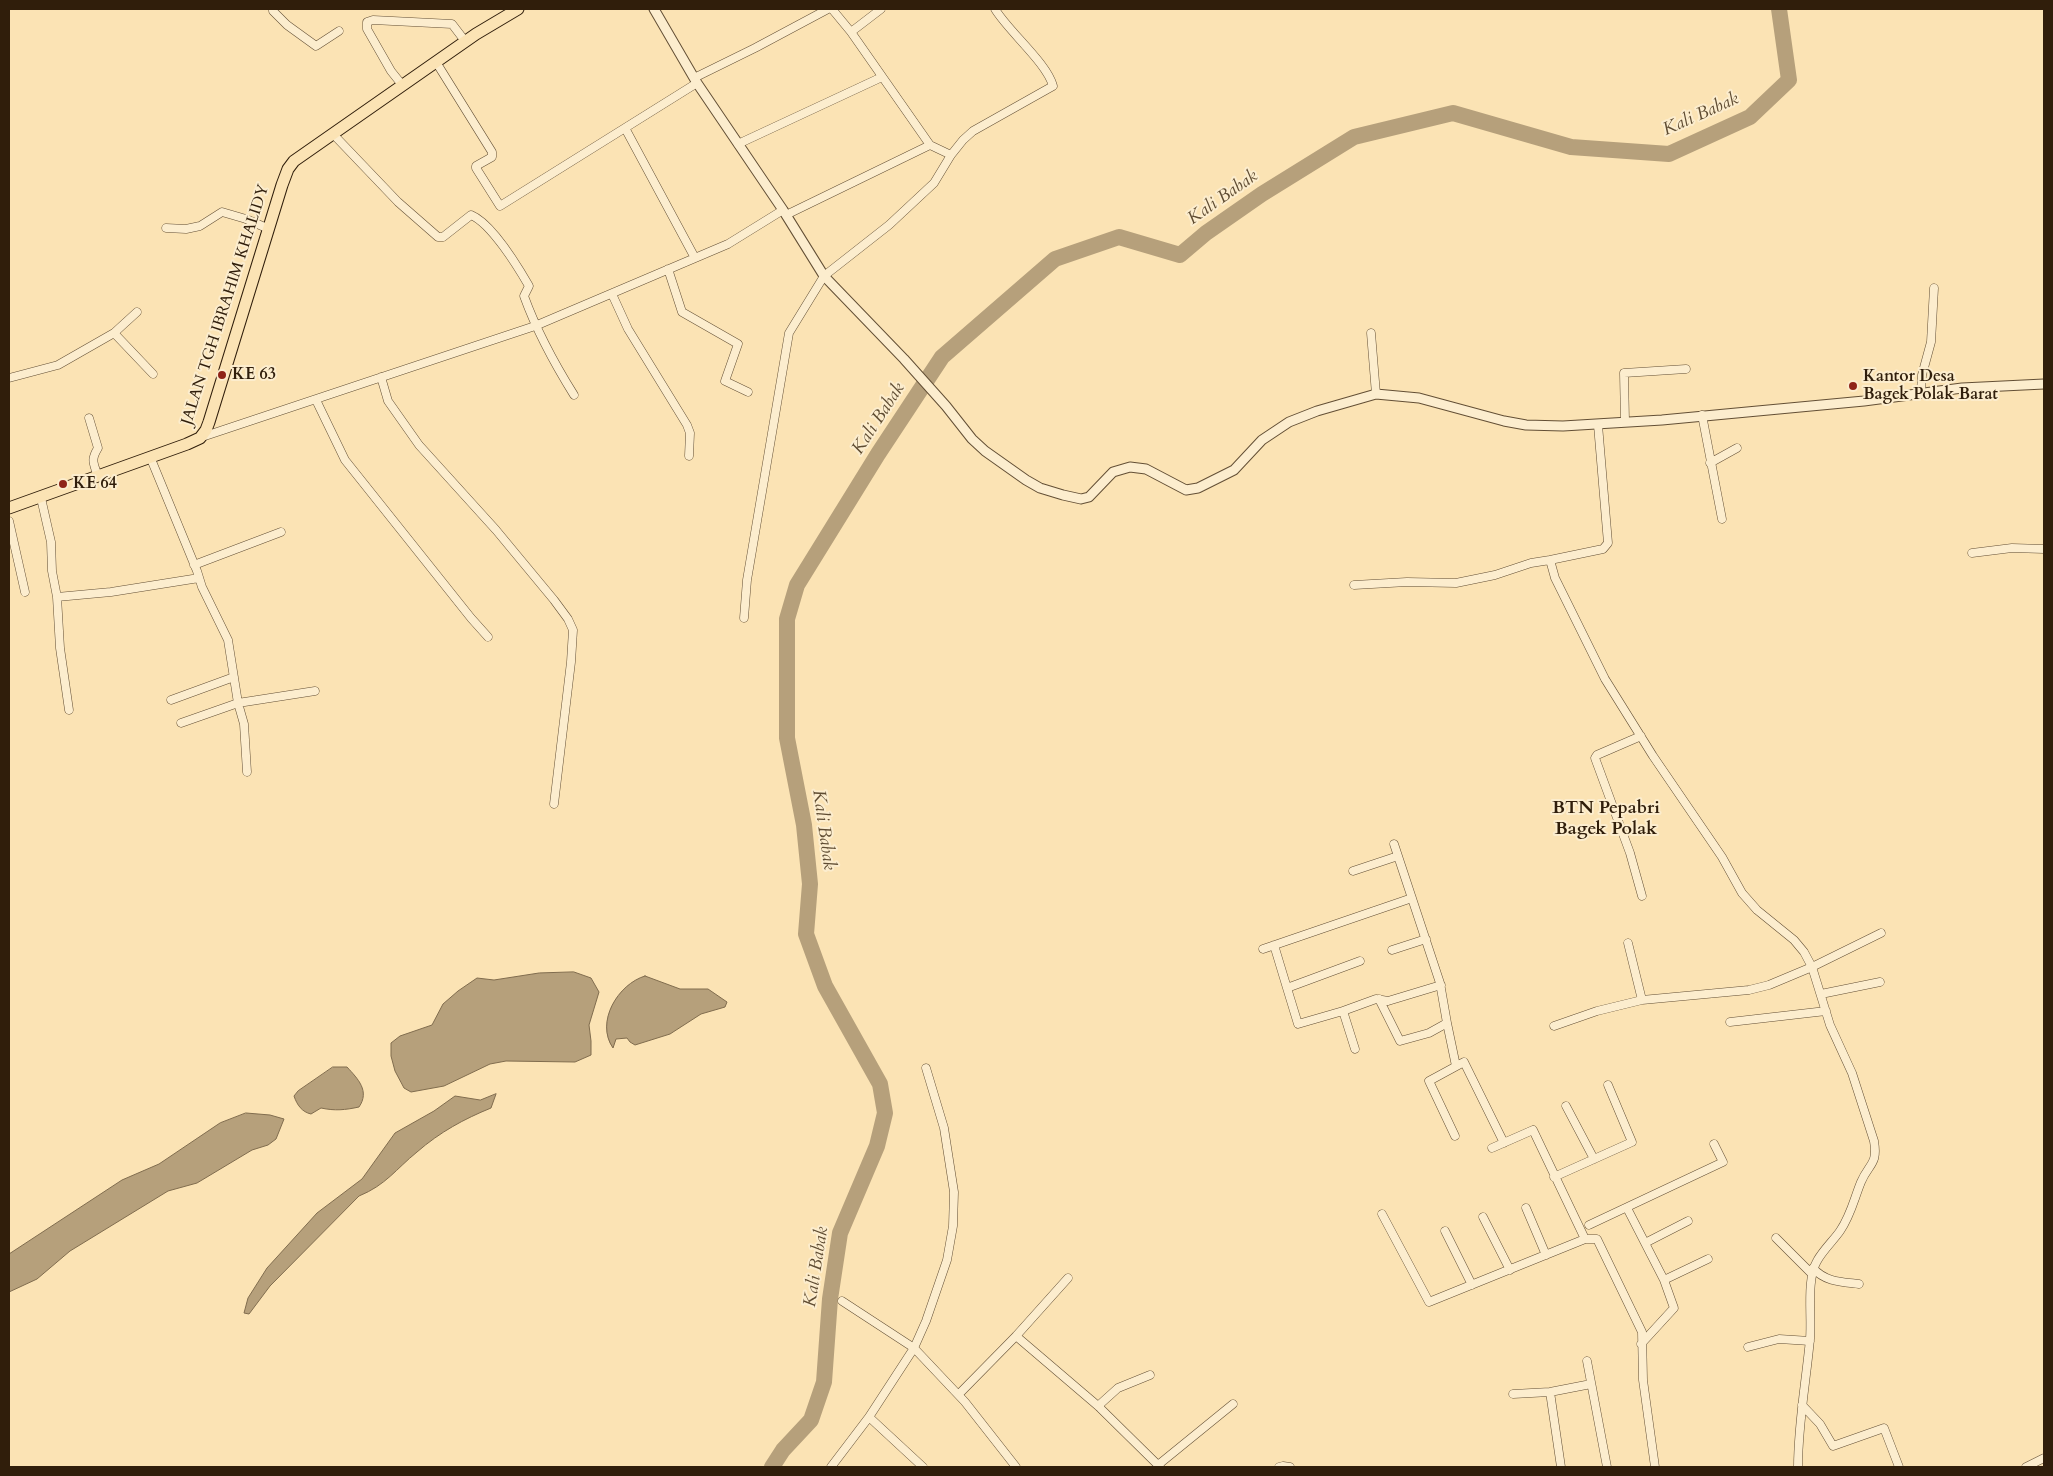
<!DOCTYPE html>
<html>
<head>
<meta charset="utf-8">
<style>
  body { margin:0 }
  #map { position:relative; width:2053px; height:1476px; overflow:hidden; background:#fbe3b4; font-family:Cardo,serif }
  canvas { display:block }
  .frame { position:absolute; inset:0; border:10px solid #301e0b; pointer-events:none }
</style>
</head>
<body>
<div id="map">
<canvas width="2053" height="1476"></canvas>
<div class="frame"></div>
</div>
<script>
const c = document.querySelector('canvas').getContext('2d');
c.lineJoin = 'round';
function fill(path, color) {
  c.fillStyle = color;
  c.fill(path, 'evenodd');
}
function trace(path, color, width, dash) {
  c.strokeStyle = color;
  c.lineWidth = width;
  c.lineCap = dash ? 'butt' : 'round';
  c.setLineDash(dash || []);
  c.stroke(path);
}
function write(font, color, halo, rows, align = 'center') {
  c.font = font + ' Cardo,serif';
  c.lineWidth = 4;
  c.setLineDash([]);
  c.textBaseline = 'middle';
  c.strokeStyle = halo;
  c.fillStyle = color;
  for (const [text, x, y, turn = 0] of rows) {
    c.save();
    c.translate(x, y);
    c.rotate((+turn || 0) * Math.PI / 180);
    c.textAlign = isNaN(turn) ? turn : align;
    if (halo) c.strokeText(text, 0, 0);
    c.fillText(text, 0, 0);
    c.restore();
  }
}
const water = new Path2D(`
  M574 972 591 978 599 992 589 1025 591 1041V1055L575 1062 506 1061 490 1064 444 1086 411 1092 404 1088 395 1071 391 1056V1043L400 1036 432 1025 443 1004 458 991 477 978 494 980 539 973Z
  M645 976 680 989H708L727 1002 725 1007 701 1014 670 1034 635 1045 630 1042 627 1038 616 1039 613 1048C595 1022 618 984 645 976Z
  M333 1067H347C358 1079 370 1091 359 1107 345 1110 335 1111 321 1108L311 1114C302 1112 297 1105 294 1096L298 1091Z
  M496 1094 491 1108C464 1119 440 1132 417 1152 396 1169 386 1185 359 1196L270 1286 249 1314 244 1313 248 1298 267 1268 317 1213 362 1179 395 1133 434 1111 455 1096 480 1100Z
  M246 1113 270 1115 284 1119 276 1139 268 1145 252 1150 197 1183 168 1191 70 1251 37 1279 9 1292V1254L122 1180 159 1164 220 1123Z`);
fill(water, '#b6a07b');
trace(water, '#806c4e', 1);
trace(new Path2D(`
  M772 1467 783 1450 811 1420 824 1382 830 1299 840 1233 877 1146 885 1113 880 1084 825 986 806 934 810 884 804 825 787 738V619L797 585 878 454 942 357 1055 259 1119 237 1180 255 1206 233 1262 194 1354 137 1453 113 1571 147 1669 154 1750 117 1789 80 1779 9`), '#b6a07b', 16);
const minor = new Path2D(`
  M273 9V11L287 25 316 46 339 31
  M832 9 851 32 930 145 951 155
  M851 32 881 9
  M436 62 492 152V157L476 166V168L500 206 697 83
  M694 78 755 48 828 9
  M403 86 391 71 367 29V22L373 20 452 24 465 41
  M625 128 695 258
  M333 134 398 202 438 237H443L471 215C491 223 518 267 529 286L524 296C537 332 554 363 574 395
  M738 144 882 77
  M786 215 930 145
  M166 228 186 229 200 226 222 212 246 219 269 229
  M668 269 682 312 738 344 725 381 748 392
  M612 294 628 329 687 425 690 433 689 456
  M114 333 137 312
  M1371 333 1376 394
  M381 377 388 401 419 445 496 530 554 600 568 619 573 630 571 662 554 804
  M9 378 58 365 114 333 153 374
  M1921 392 1922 375 1931 342 1934 288
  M316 400 345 460 471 618 488 637
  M1702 415 1722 519
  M89 418 98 448C90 461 94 463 98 477
  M1625 422 1624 373 1686 369
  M1598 425 1608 543 1603 549 1550 560 1555 578 1605 679 1653 756 1722 857 1742 893 1757 910 1794 940 1804 952 1812 967 1830 1025 1852 1073 1874 1141C1878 1165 1869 1163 1861 1182 1854 1199 1851 1215 1840 1231 1833 1241 1823 1250 1817 1261 1806 1280 1812 1316 1810 1339 1806 1382 1798 1424 1798 1467
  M202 437 535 326 728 244 783 210
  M151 459 197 571 202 587 228 640 238 703 315 691
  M1710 463 1737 448
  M41 498 51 542 52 571 57 597 111 592 199 578
  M9 521 25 592
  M1972 553 2012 548 2044 549
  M194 565 281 532
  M1354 585 1407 582 1456 583 1495 575 1531 563 1550 560
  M57 597 60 648 69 710
  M744 618 747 580 789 333 824 276 889 225 934 183 951 155 963 140 973 131 1053 86C1047 63 1009 32 995 9
  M171 700 234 677
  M181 723 238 703 244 724 247 772
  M1641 736 1597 755 1595 758 1630 853 1642 896
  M1394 844 1440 983 1447 1023
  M1353 871 1398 856
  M1628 943 1642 1000
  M1274 945 1287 988
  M1263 949 1412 898
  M1392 950 1426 939
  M1821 994 1880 982
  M1379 999 1400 1041 1429 1033 1447 1023 1456 1066
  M1343 1011 1298 1024 1287 988 1360 961
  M1730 1022 1826 1011
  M1554 1026 1597 1011 1642 1000 1749 990 1769 985 1812 967 1881 933
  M1355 1049 1343 1011 1376 999 1388 1001 1441 985
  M1566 1106 1594 1159
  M1455 1136 1429 1081 1464 1062 1504 1143
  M1492 1148 1533 1130 1585 1239
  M1554 1177 1632 1142 1608 1085
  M1526 1208 1546 1255
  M1627 1208 1664 1280 1674 1308 1641 1344
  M1382 1214 1429 1302 1585 1239H1597L1642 1332 1643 1380 1655 1467
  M1483 1217 1510 1270
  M1589 1225 1723 1162 1714 1144
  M1445 1231 1472 1285
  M1776 1238 1812 1274
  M1645 1243 1688 1221
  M1813 1268C1825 1282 1842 1282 1859 1284
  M1664 1280 1708 1259
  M842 1301 914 1348 965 1402 1016 1467
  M1016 1336 1098 1406 1160 1467
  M1748 1347 1779 1339 1810 1341
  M1587 1361 1607 1467
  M1550 1392 1561 1467
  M959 1394 1016 1336 1068 1278
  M1513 1394 1550 1392 1591 1384
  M1802 1405 1820 1424 1833 1446 1884 1428 1899 1467
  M1098 1406 1118 1388 1150 1375
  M869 1417 923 1467
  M1158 1465 1233 1404
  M831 1467 869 1417 914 1348 926 1321 947 1260 953 1226 954 1192 944 1128 926 1068
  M1279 1467 1283 1466 1290 1467
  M2026 1467 2044 1458`);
const tertiary = new Path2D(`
  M654 9 697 83 783 210 824 276 904 359 946 406 972 439 985 451 1026 480 1040 488 1063 495 1081 499 1089 497 1113 472 1130 467 1146 469 1186 490 1198 488 1234 470 1262 440 1289 422 1317 411 1376 394 1419 398 1504 421 1526 425 1563 426 1662 420 1864 401 1962 388 2044 384`);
const primary = new Path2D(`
  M9 508 187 444 200 438 206 430 209 422 282 185 288 169 294 161 476 34 518 9`);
trace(minor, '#634f35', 9);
trace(tertiary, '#634f35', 11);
trace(primary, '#301e0b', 13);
trace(minor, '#fcedce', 8);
trace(tertiary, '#fcedce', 9);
trace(primary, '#fbe3b4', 11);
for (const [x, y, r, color] of [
  [222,375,5,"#8f2418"],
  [1853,386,5,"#8f2418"],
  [63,484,5,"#8f2418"]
]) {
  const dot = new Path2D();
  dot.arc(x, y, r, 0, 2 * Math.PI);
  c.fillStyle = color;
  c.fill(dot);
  trace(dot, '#fcedce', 2);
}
write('16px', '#301e0b', '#fcedce', [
  ["JALAN TGH IBRAHIM KHALIDY",226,305,-72]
]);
write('bold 16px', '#301e0b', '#fcedce', [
  ["KE 63",232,375],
  ["Kantor Desa",1863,377],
  ["Bagek Polak Barat",1863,395],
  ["KE 64",73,484]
], 'left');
write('italic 18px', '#5f4c32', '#fcedce', [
  ["Kali Babak",1701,115,-24],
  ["Kali Babak",1223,198,-35],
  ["Kali Babak",879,419,-57],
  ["Kali Babak",823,830,82],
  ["Kali Babak",817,1267,-81]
]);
write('bold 18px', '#301e0b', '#fcedce', [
  ["BTN Pepabri",1606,809],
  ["Bagek Polak",1606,830]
]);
</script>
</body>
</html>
